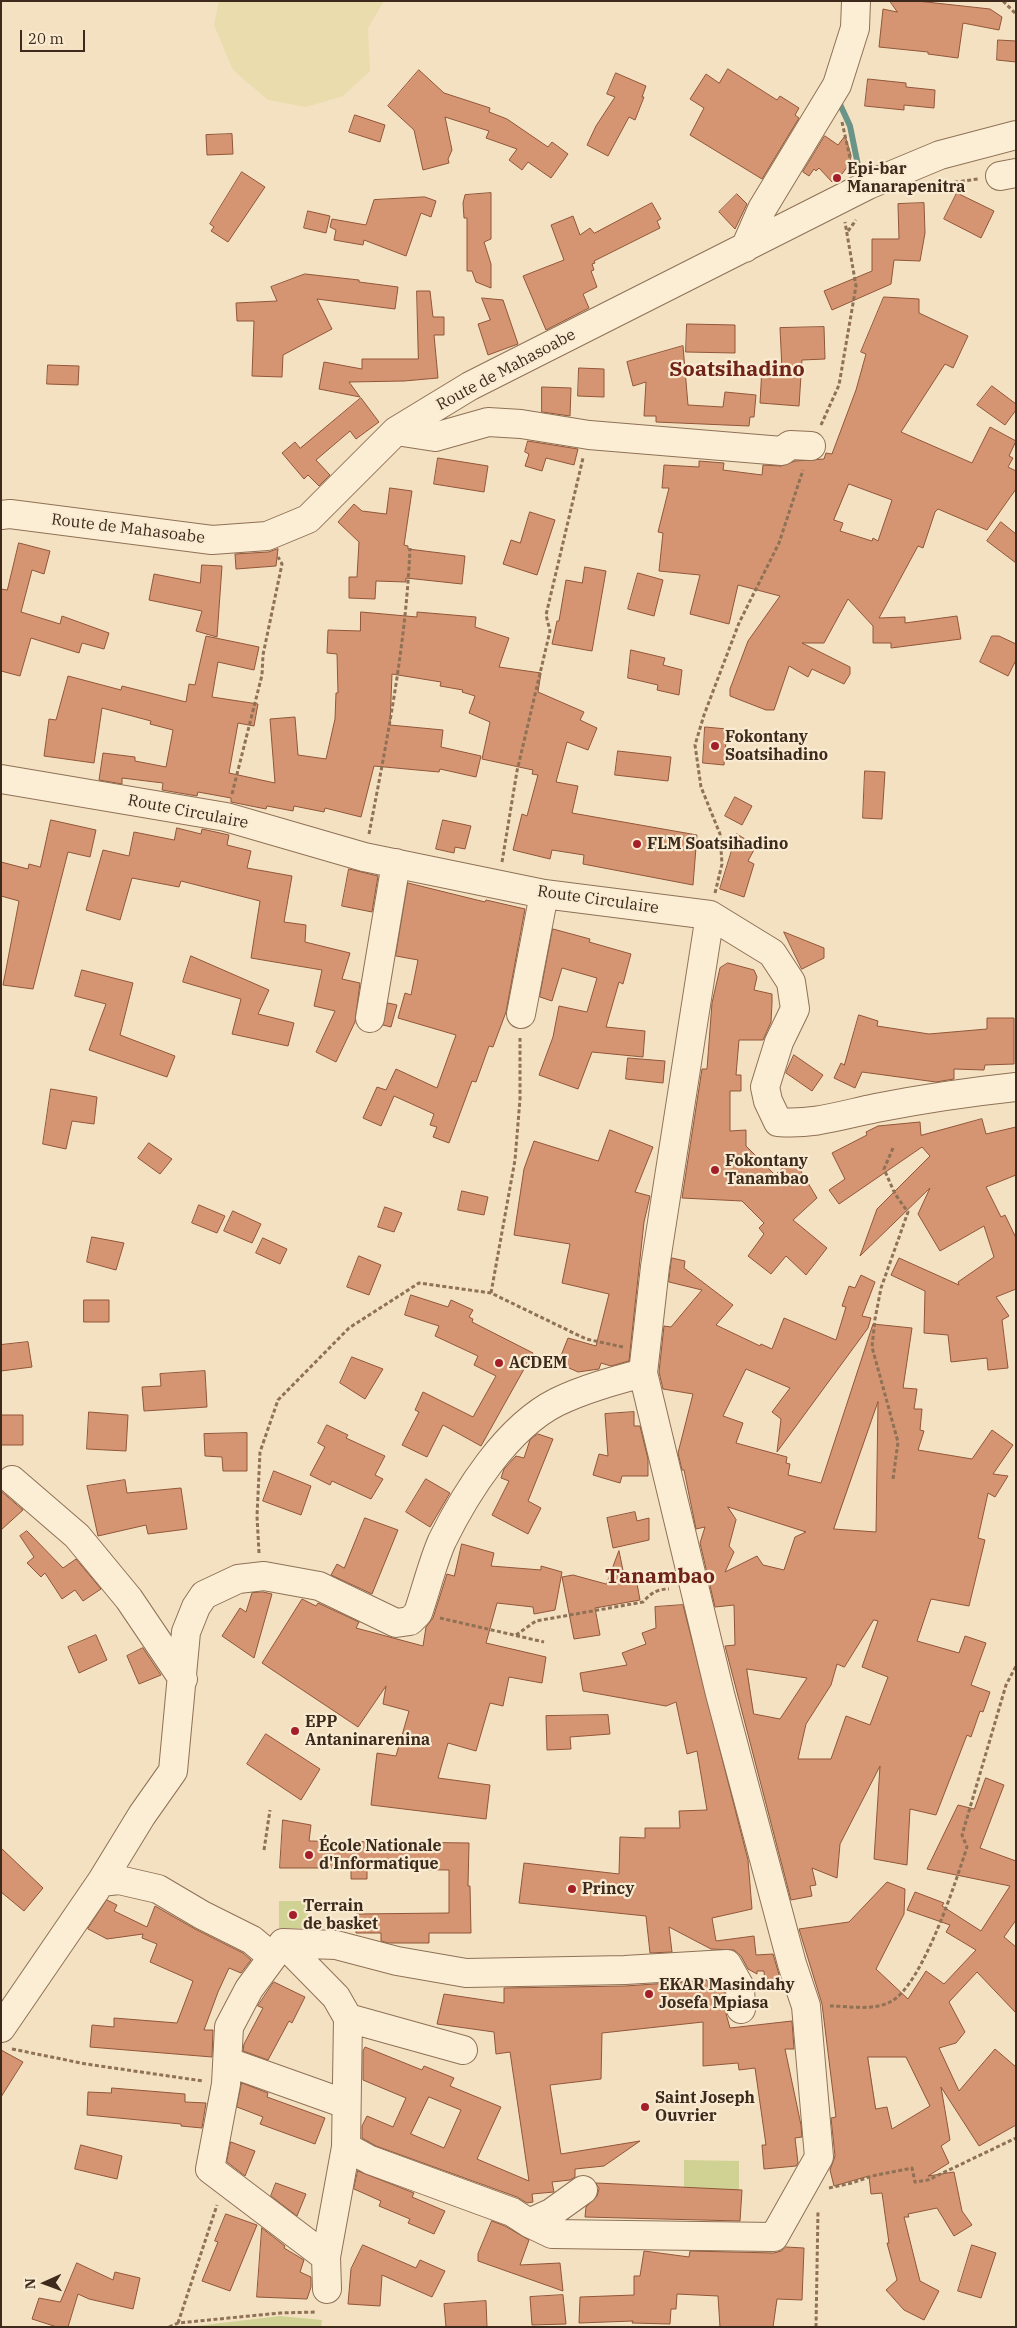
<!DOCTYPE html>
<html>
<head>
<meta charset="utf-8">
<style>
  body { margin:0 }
  #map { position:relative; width:1017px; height:2328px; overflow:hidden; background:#f3e1c1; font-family:"IBM Plex Serif",serif }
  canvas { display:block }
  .frame { position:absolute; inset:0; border:2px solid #3d2a1c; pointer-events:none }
  .north { position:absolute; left:20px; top:2258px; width:50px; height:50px; -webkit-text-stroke:4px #f9ebd1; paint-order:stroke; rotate:268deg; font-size:14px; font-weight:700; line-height:20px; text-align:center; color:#3d2a1c }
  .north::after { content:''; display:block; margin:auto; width:18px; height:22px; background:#3d2a1c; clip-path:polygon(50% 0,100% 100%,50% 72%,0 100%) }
  .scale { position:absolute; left:20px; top:30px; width:65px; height:22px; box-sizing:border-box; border:2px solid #3d2a1c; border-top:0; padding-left:6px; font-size:15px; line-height:18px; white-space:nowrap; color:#3d2a1c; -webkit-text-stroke:4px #f9ebd1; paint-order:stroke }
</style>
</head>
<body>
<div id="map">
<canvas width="1017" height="2328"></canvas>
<div class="frame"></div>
<div class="north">N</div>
<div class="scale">20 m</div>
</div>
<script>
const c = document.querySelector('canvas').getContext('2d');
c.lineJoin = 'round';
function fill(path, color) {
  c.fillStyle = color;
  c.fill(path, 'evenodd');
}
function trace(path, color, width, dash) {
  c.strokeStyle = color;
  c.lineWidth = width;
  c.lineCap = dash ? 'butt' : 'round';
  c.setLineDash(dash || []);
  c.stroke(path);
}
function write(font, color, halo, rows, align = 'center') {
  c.font = font + ' "IBM Plex Serif",serif';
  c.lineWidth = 4.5;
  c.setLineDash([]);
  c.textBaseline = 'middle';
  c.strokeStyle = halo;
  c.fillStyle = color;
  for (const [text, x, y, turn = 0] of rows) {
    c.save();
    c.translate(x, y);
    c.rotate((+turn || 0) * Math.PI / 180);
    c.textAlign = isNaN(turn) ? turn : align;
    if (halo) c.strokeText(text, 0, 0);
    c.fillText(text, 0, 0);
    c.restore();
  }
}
fill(new Path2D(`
  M219 1H384L368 28 370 71 343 96 306 107 268 100 233 70 214 25Z`), '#eadcad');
fill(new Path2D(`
  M279 1901H308V1928H279Z
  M684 2160 739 2161V2194H684Z
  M280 2316 322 2320 321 2327H188Z`), '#cfd293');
trace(new Path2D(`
  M838 100 850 126 860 175`), '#699487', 6);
const building = new Path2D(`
  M890 1H917L990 9 1002 17 999 30 963 23 958 58 928 54V52L879 47 883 9 897 12Z
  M998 40 1016 41V62L997 60Z
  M728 69 777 100 780 96 799 108 795 115 799 118 762 179 690 135 704 108 690 99 706 74 719 83Z
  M419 70 444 93 490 108 489 112 507 119 548 147 552 142 568 154 551 178 528 162 522 170 509 160 517 149 486 138 489 131 445 117 452 150 448 159 449 163 423 170 414 130 388 106Z
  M616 73 646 86 642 97H644L635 120 629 117 608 156 587 145 596 126 615 97 607 94Z
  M868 79 906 83V87L935 90 934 108 904 105V110L865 106Z
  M355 115 385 125 380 142 349 132Z
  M232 134 233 154 207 155 206 135Z
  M825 136 838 145 845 136 851 155 850 163 842 174 832 182 819 168 816 171 814 169 809 176 803 172Z
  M242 172 265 187 228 242 211 231 214 227 210 224Z
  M491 193V239L484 242 491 264V288L476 282 472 271H467V218H464L463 203 465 195Z
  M957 193 994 211 981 238 944 219Z
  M737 194 747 204 735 229 719 212Z
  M425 197 436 201 431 217 421 213 406 256 364 240 363 245 334 240 336 230 330 227 332 219 366 225 374 200Z
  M652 203 661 219 657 221 660 228 594 261 595 263 592 264 594 270 591 271 597 287 583 294 589 308 546 330 523 276 564 260 551 225 573 216 580 235 590 228 594 233Z
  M924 203 925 233 920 261 894 260 891 284 832 310 824 291 872 271V239H899L898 204Z
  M308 211 330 216 326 233 304 228Z
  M305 274 359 280V282L398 287 395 309 317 299 332 329 283 355 282 377 252 376 254 321H237L236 303 277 301 271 287Z
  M417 291H430L433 317H444V335H434L438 378 404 381 349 382 360 397 319 389 324 362 362 369V359H418Z
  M884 297 919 299V313L968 336 953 368 945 364 901 432 972 463 990 427 1016 441 1009 456 1013 458 1008 467 1016 471V489L987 530 938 509 935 512 923 548 918 546 879 618 905 617V623L957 616 961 639 891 648V643H873V626L848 599 824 643H802L850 667V674L844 684 812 669 808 677 789 666 774 710H766L730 696V689L748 641 780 596 738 585 729 624 690 614 700 575 659 571 663 533 658 532 669 488H662L664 465 699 467V461L724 463 723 470 762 475 763 465 781 466 795 461 824 459 826 453 832 454 856 390 866 354 861 352ZM849 484 892 500 878 541 873 538 872 541 840 531 843 523 834 520Z
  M482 298 503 300 518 344 488 355 478 324 490 320Z
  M687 324 735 325V353L686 352Z
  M824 327 825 359 802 360 799 406 760 403 762 367 782 369 780 328Z
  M683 346 688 405 723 407 725 392 756 395 754 417H750L749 426 656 422V416H644L646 382 633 386 627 362Z
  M48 365 79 366 78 385 47 384Z
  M579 368 604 369V397L578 396Z
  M992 386 1016 404V410L1005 425 977 405Z
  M542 387 571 388 570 416 542 412Z
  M361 398 379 422 356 439 350 431 316 460 330 475 319 486 308 475 304 479 282 453 295 442 300 448Z
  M528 441 578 449 574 465 546 458 542 471 525 466 529 454 525 452Z
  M438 458 488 466 484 492 434 484Z
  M390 488 412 491 404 545 408 546V549L465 556 462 584 406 578V582L376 581 375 599 349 598V577H357L359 542 338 522 354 504 362 511 386 514Z
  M530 512 555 520 537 575 503 564 511 540 520 543Z
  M1001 522 1016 534V563L987 541Z
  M19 543 50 551 44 574 32 570 21 612 60 624 62 616 109 633 104 649 82 643 79 653 31 638 20 676 1 671V589L7 590Z
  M278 549 276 566 236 569 235 554 268 552Z
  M202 565 222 566 217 637 196 631 202 611 149 600 154 574 200 583Z
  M585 567 606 571 592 651 552 644 557 621H559L566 580 582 583Z
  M638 573 663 580 654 616 628 609Z
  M361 612 417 617V612L476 617 475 627 509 638 499 667 541 673 538 692 584 712 580 720 597 728 588 750 567 742 556 782 578 786 572 813 697 835 693 885 583 864 584 855 552 850 550 859 513 850 522 814 527 816 538 775 532 774 533 770 482 759 490 722 469 713 475 696 462 692 463 690 440 686 441 682 392 674 390 725 443 730 441 747 481 756 476 777 440 769 439 772 374 766 361 817 325 808 324 812 294 806 293 811 267 806 266 809 231 802V798L198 792 197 796 162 790 163 783 122 778V784L99 780 103 753 135 757V761L166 767 173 730 150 724 151 721 102 708 94 763 44 756 49 719 56 720 68 676 121 690 122 686 186 702 189 684 195 685 206 636 259 647 254 670 218 662 212 697 258 704 254 726 238 723 229 773 275 783 270 719 295 717 298 755 326 759 335 719 336 693H338L337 654 327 653 328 630 360 631Z
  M992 636H999L1016 644V660L1008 676 980 662Z
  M631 650 665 658 663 665 682 670 679 695 657 690 658 685 628 678Z
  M705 727 727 729 724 765 703 763Z
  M618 751 671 757 668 781 615 775Z
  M865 771 885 772 882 819 863 818Z
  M735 797 752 806 742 825 725 816Z
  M51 820 96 830 90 857 68 852 33 989 3 985 19 901 1 896V862L28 869 29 864 40 867Z
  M443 820 471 826 465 849 455 847 454 853 436 849Z
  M177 828 201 834 202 829 229 835 227 845 251 851 247 868 292 876 284 922 306 925 305 942 350 953 342 979 360 983 355 1022 336 1062 316 1052 335 1011 314 1006 322 970 251 958 260 901 181 881 179 887 132 878 120 920 86 910 103 850 129 856 134 832 174 840Z
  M737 834 756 846 748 861 754 864 744 897 720 889Z
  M349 869 378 876 372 912 342 906Z
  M408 883 485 902 486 900 525 909 506 1012 493 1047 489 1046 476 1082 472 1081 449 1143 433 1137 437 1127 430 1125 434 1114 394 1096 381 1126 363 1118 377 1087 386 1090 396 1069 437 1088 456 1035 398 1018 405 993 411 995 418 960 396 956Z
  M553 929 590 939 589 942 631 954 623 984 619 982 606 1027 645 1031 643 1057 592 1052 578 1089 539 1075 553 1037 559 1006 587 1012 597 978 562 968 552 1001 540 997Z
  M784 932 824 948V958L802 969Z
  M191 956 269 990 258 1014 294 1023 288 1046 232 1034 241 999 183 982Z
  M728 963 754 970 757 977 754 990 772 994V1003L771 1022 763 1040H739L736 1075H741V1091H730V1131L746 1130V1146L775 1175 793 1158 817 1198 793 1220 827 1248 806 1275 786 1256 771 1274 748 1256 764 1234 759 1228 764 1223 742 1201 682 1198 702 1069H707L712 1003 720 968Z
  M82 970 133 983 120 1035 175 1056 167 1077 89 1050 106 1004 75 996Z
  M388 1003 397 1005 391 1027 383 1025Z
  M859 1015 878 1021 877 1026 929 1034 987 1029V1018H1014V1064L985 1065 984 1070 954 1069V1079L936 1082 862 1072 855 1088 834 1078 841 1063 844 1065Z
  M794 1055 823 1075 812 1091 786 1073Z
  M628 1058 665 1061 663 1083 626 1079Z
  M51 1089 97 1097 94 1124 72 1121 66 1149 43 1144Z
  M982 1119 986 1134 1016 1127V1175L986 1187 1001 1217 1005 1215 1016 1238V1289L996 1297 1009 1316 1002 1320 1008 1368 988 1370 987 1358 951 1362 948 1335 924 1333 925 1291 891 1275 899 1258 959 1285 958 1282 994 1257 984 1226 940 1251 918 1214 930 1188 860 1256 877 1209 930 1156 922 1147 839 1204 829 1190 845 1179 832 1153 867 1135 866 1132 878 1126 920 1122 921 1135Z
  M610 1130 653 1147 635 1192 650 1196 644 1222 629 1361 611 1366 601 1363 599 1369 578 1372 558 1363 568 1338 596 1346 609 1294 562 1283 570 1244 514 1235 524 1169 534 1141 598 1161Z
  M149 1143 172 1159 160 1174 138 1158Z
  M462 1191 488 1197 484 1215 458 1210Z
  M199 1205 225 1216 217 1233 192 1223Z
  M385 1207 402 1213 394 1232 378 1227Z
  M233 1211 261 1224 252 1243 224 1231Z
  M92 1237 124 1243 116 1270 87 1262Z
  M263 1238 287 1249 280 1264 256 1253Z
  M359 1256 381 1265 369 1295 347 1287Z
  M672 1258 685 1261 684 1268 733 1305 716 1325 760 1346 761 1344 772 1349 784 1318 836 1340 846 1307 842 1306 849 1286 855 1288 861 1275 875 1282 862 1316 871 1318 868 1328 777 1452 781 1419 772 1412 790 1388 746 1369 723 1416 743 1423 736 1443 787 1457 786 1463 790 1464 788 1475 821 1483 873 1324 912 1328 903 1388 917 1389 914 1409H922L920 1430 924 1431 918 1450 972 1459 992 1430 1013 1445 993 1474 1008 1476 995 1497 988 1493 978 1538 985 1540 969 1606 931 1599 917 1641 959 1653 965 1636 986 1643 971 1685 990 1692 983 1712 980 1711 971 1737 967 1735 936 1815 910 1809 907 1865 874 1859 880 1766 840 1844 837 1878 812 1868 816 1885 810 1886 812 1896 791 1900 725 1646 735 1645 734 1605 715 1607 700 1543 705 1527 696 1529 684 1470H682L678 1453 693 1394 663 1389 659 1372 664 1326 671 1327 702 1290 669 1282ZM878 1402 876 1532 834 1529ZM728 1507 806 1532 795 1537 784 1570 763 1565 757 1556 725 1572 734 1552 729 1546 736 1520ZM874 1620 878 1621 862 1667 888 1677 870 1725 846 1716 831 1759H798L806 1724 831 1685 837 1664 844 1667ZM747 1669 807 1678 780 1719 754 1714Z
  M411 1295 448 1307 451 1300 473 1310 469 1317 473 1319 472 1322 533 1353 481 1446 443 1425 427 1457 402 1445 419 1412 415 1410 423 1392 473 1417 496 1376 474 1365 478 1356 435 1336 439 1326 405 1315Z
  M84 1300H109V1322H84Z
  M28 1342 32 1367 1 1371V1345Z
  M352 1357 383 1369 365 1399 340 1383Z
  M205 1371 207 1407 144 1411 142 1387 161 1386 160 1374Z
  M89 1412 128 1415 126 1451 87 1449Z
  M634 1412V1426H640L648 1459V1476H622L620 1483 593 1475 599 1454 608 1456 605 1414Z
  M1 1415H23V1445H1Z
  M327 1425 348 1435 346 1438 385 1456 375 1475 383 1479 371 1499 332 1481 330 1485 310 1475 325 1447 318 1443Z
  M247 1433V1471H223L222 1457 205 1456 204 1434Z
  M538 1434 553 1439 528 1501 541 1508 528 1534 492 1515 509 1481 501 1478 504 1469 516 1456 524 1458 530 1440Z
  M274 1471 311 1486 301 1515 263 1501Z
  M426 1479 450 1493 430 1527 406 1512Z
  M125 1480 127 1493 181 1488 187 1529 148 1534 146 1525 98 1536 87 1486Z
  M1 1491 23 1510 1 1530Z
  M635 1512 637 1521 649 1518V1540L613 1548 607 1518Z
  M365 1518 398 1530 372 1594 331 1575 337 1564 344 1568Z
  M27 1531 63 1568 76 1559 101 1589 83 1601 75 1590 62 1599 45 1573 41 1577 27 1563 34 1557 20 1536Z
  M462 1544 494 1553 491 1566 541 1570V1566L562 1572 555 1610 534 1614 533 1607 497 1603 486 1643 546 1657 542 1683 509 1677 503 1706 490 1703 476 1751 448 1743 438 1778 490 1785 486 1819 371 1805 377 1753 396 1756 409 1711 383 1704 386 1686 358 1727 262 1663 302 1599 316 1606 318 1603 359 1622 356 1628 423 1646 426 1627 433 1618 447 1574 454 1576Z
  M619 1551 625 1580 636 1578 640 1600 595 1608 600 1635 574 1639 562 1577 573 1575 606 1584Z
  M263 1592 272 1594 254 1658 222 1636 240 1608 246 1612 252 1593Z
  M683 1605 748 1860 752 1909 712 1918 716 1941 754 1936 756 1955 773 1954 783 1988 765 1989 764 1971H757V1974L748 1969 741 1956 734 1950 711 1949 669 1927 672 1952 650 1953 646 1916 519 1903 524 1863 619 1874 620 1837 645 1838V1828H680L679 1811 707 1810 697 1751 687 1754 676 1702 666 1706 583 1691 580 1673 627 1665 622 1653 646 1644 642 1633 656 1628 655 1607Z
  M96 1635 107 1660 79 1673 68 1647Z
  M143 1648 161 1675 139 1684 127 1656Z
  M608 1715 610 1734 570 1737 571 1749 547 1750 546 1716Z
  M266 1734 320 1769 301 1800 247 1764Z
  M986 1778 1004 1785 980 1848 1016 1861V1920L1004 1937 1016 1947V2013L977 1972 949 2002 965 2032 956 2043 939 2048 959 2091 995 2049 1016 2067V2125L979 2146 941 2087 950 2140 941 2146 949 2163 928 2176 954 2172 962 2211 972 2225 954 2236 937 2208 908 2214 909 2217H904L920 2281 939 2291 924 2320 904 2310 886 2290 897 2280 887 2243H889L882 2193 871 2194 869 2176 834 2186 830 2170 835 2156 831 2118 836 2117 822 2004 799 1929 849 1922 887 1882 905 1889 904 1914 876 1969 908 1999 926 1971 944 1984 976 1950 946 1932 950 1925 907 1910 915 1892 944 1903 942 1906 981 1931 1010 1886 927 1869 958 1805 974 1809ZM868 2057H906L930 2106 892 2129 887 2107 876 2109Z
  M283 1820 311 1825 309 1841 469 1843 468 1886H470L471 1933H429V1943H388L381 1941V1933H356V1914L449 1913V1870L367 1869V1879H351V1868H280Z
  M1 1848 43 1888 24 1911 1 1892Z
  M107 1900 117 1905 114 1911 147 1927 155 1906 195 1929 243 1953 251 1960 241 1973 229 1968 218 1992 204 2030H213L212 2057 90 2047 92 2025 114 2027V2018L177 2023 193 1981 150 1962 157 1944 142 1938 143 1934 107 1939 88 1929Z
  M718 1980 725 1991V2010L730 2028 792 2021 794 2049H785L801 2125 802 2137 795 2138 798 2163 796 2166 764 2169 762 2145H766L755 2068 739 2070 738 2063 703 2066V2022L602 2033 601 2079 550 2085 561 2154 640 2141 604 2166 575 2169V2177L570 2180 552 2182 554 2192 532 2194 533 2202 527 2203 517 2197 376 2146 362 2138V2126L367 2116 393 2127 406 2098 363 2080V2051L365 2047 422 2070 424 2066 454 2078 450 2086 501 2107 477 2159 529 2181 510 2052 496 2054 494 2032 437 2024 444 1994 504 2003V1988L625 1986ZM429 2097 461 2110 444 2148 411 2134Z
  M274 1982 305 1997 292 2023 289 2021 268 2060 243 2051 244 2044 263 2008 258 2006Z
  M1 2050 23 2062 1 2097Z
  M242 2083 268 2093 267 2097 325 2118 315 2144 260 2124 263 2117 237 2107Z
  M112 2088 185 2094V2102L206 2103 202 2128 181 2126V2124L87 2115 88 2092 111 2093Z
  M231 2142 255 2151 245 2176 227 2162Z
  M81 2145 122 2156 117 2179 75 2169Z
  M358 2171 414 2193 412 2197 445 2211 434 2234 408 2223 410 2219 379 2206 381 2201 354 2189Z
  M276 2183 306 2194 297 2216 271 2196Z
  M596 2183 742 2190 740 2221 585 2217 586 2207 597 2196 599 2189Z
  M226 2214 257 2225 230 2291 202 2281 218 2242 215 2241Z
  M492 2221 505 2226 529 2240 520 2265 560 2263 563 2291 478 2261V2254Z
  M262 2228 285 2246 284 2248 304 2260 300 2272 311 2277V2287L307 2299 257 2297Z
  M363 2245 416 2268 420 2260 445 2271 432 2297 382 2275 380 2306 348 2304 351 2269Z
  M972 2245 996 2253 981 2298 958 2291Z
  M786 2247 804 2248 802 2300 777 2299 773 2327H720L718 2296 677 2294 676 2309H671L670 2324 632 2323 633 2321 579 2323 580 2297 634 2295V2276H640L644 2251 689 2257 690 2251 774 2253 781 2251Z
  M77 2263 113 2280 115 2272 140 2278 133 2309 89 2299 78 2294 68 2327H57L32 2319 39 2298 60 2302Z
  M563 2295 566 2324 532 2325 530 2297Z
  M486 2301 487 2327H446L444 2304Z`);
fill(building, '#d59572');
trace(building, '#915639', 1);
const minor = new Path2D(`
  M1000 176 1016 173
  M745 248 762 209 837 85 855 28 856 1
  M396 431 435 437 488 422 521 424 589 435 782 451 790 445 811 446
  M1 515 10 514 212 540 267 536 308 519 396 431 470 386 868 185 940 155 1016 135
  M1 779 226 817 364 857 544 894 710 915 772 953 791 982 795 1009 779 1042 765 1087 768 1101 778 1122C813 1125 842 1115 876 1108 922 1099 969 1092 1016 1087
  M521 1014 544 894
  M370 1018 396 863
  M12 1480 77 1536 129 1599 183 1679
  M101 1882 119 1880 158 1889 202 1915 252 1940 271 1956
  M283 1943 336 1945 397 1961 466 1973 625 1970 727 1964 740 1987 741 2009
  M283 1943 249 1989 229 2027 226 2084 210 2169 326 2257
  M283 1943 336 1997 348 2018 346 2147 326 2257 327 2289
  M348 2018 463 2050
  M1 2028 101 1882 142 1815 173 1771 186 1632 196 1607 204 1595 238 1579 264 1576 319 1586 396 1623 410 1621 418 1613C426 1590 432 1564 442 1541 466 1492 507 1427 557 1402 584 1389 613 1381 643 1373
  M228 2062 346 2104
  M346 2147 370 2160 512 2212 529 2223 552 2234 774 2237 819 2157 806 2006 792 1964 720 1694 643 1373 655 1267 710 915
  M529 2223 551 2213 583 2190`);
trace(minor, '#8f7156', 30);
trace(new Path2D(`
  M1003 1 1016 14
  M842 122 852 167
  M935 185 978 179
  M848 231 856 220
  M821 425 839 385 856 286 845 222
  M232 794 262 675 263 655 282 564 278 557
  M369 834C387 740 406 645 410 548
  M502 862 517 771 550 631 546 615 583 458
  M715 893 722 864 720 834 701 787 695 745 704 715 739 623 779 543 803 470
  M893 1148 884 1169 895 1194 908 1212 881 1288 875 1319 872 1347 898 1442 893 1479
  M491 1293 515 1160 520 1099V1038
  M259 1553 257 1516 260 1452 278 1400 349 1328 419 1283 491 1293 586 1339 623 1347
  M440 1618 544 1642
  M516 1635 536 1621 643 1602C651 1593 657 1589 669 1589
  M264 1850 270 1810
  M830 2006C848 2006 873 2011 890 2002 922 1987 956 1881 967 1847L962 1835 1006 1685 1016 1666
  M12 2049 86 2064 203 2081
  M829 2188 852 2183 872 2176 912 2168 915 2182 928 2180 1016 2138
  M178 2323 217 2205
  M169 2327 178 2323 280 2313 317 2312
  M816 2327 818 2210`), '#8f7156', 3, [4, 2.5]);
trace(minor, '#fceed5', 28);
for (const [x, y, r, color] of [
  [837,178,5,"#a51f28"],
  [715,746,5,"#a51f28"],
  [637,844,5,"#a51f28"],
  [715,1170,5,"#a51f28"],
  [499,1363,5,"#a51f28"],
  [295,1731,5,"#a51f28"],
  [309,1855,5,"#a51f28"],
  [572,1889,5,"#a51f28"],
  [293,1915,5,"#a51f28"],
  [649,1994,5,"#a51f28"],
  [645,2107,5,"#a51f28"]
]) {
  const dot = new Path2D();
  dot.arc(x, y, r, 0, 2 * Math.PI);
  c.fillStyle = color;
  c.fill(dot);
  trace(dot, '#f9ebd1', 2);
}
write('bold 16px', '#3d2a1c', '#f9ebd1', [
  ["Epi-bar",847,169],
  ["Manarapenitra",847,187],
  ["Fokontany",725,737],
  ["Soatsihadino",725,755],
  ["FLM Soatsihadino",647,844],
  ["Fokontany",725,1161],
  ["Tanambao",725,1179],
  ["ACDEM",509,1363],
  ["EPP",305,1722],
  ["Antaninarenina",305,1740],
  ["École Nationale",319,1846],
  ["d'Informatique",319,1864],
  ["Princy",582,1889],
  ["Terrain",303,1906],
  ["de basket",303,1924],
  ["EKAR Masindahy",659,1985],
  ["Josefa Mpiasa",659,2003],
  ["Saint Joseph",655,2098],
  ["Ouvrier",655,2116]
], 'left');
write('16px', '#3d2a1c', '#f9ebd1', [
  ["Route de Mahasoabe",506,370,-28],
  ["Route de Mahasoabe",128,529,7],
  ["Route Circulaire",188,812,11],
  ["Route Circulaire",598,900,8]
]);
write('bold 21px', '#6e2316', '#f9ebd1', [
  ["Soatsihadino",737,370],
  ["Tanambao",660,1577]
]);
</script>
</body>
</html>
